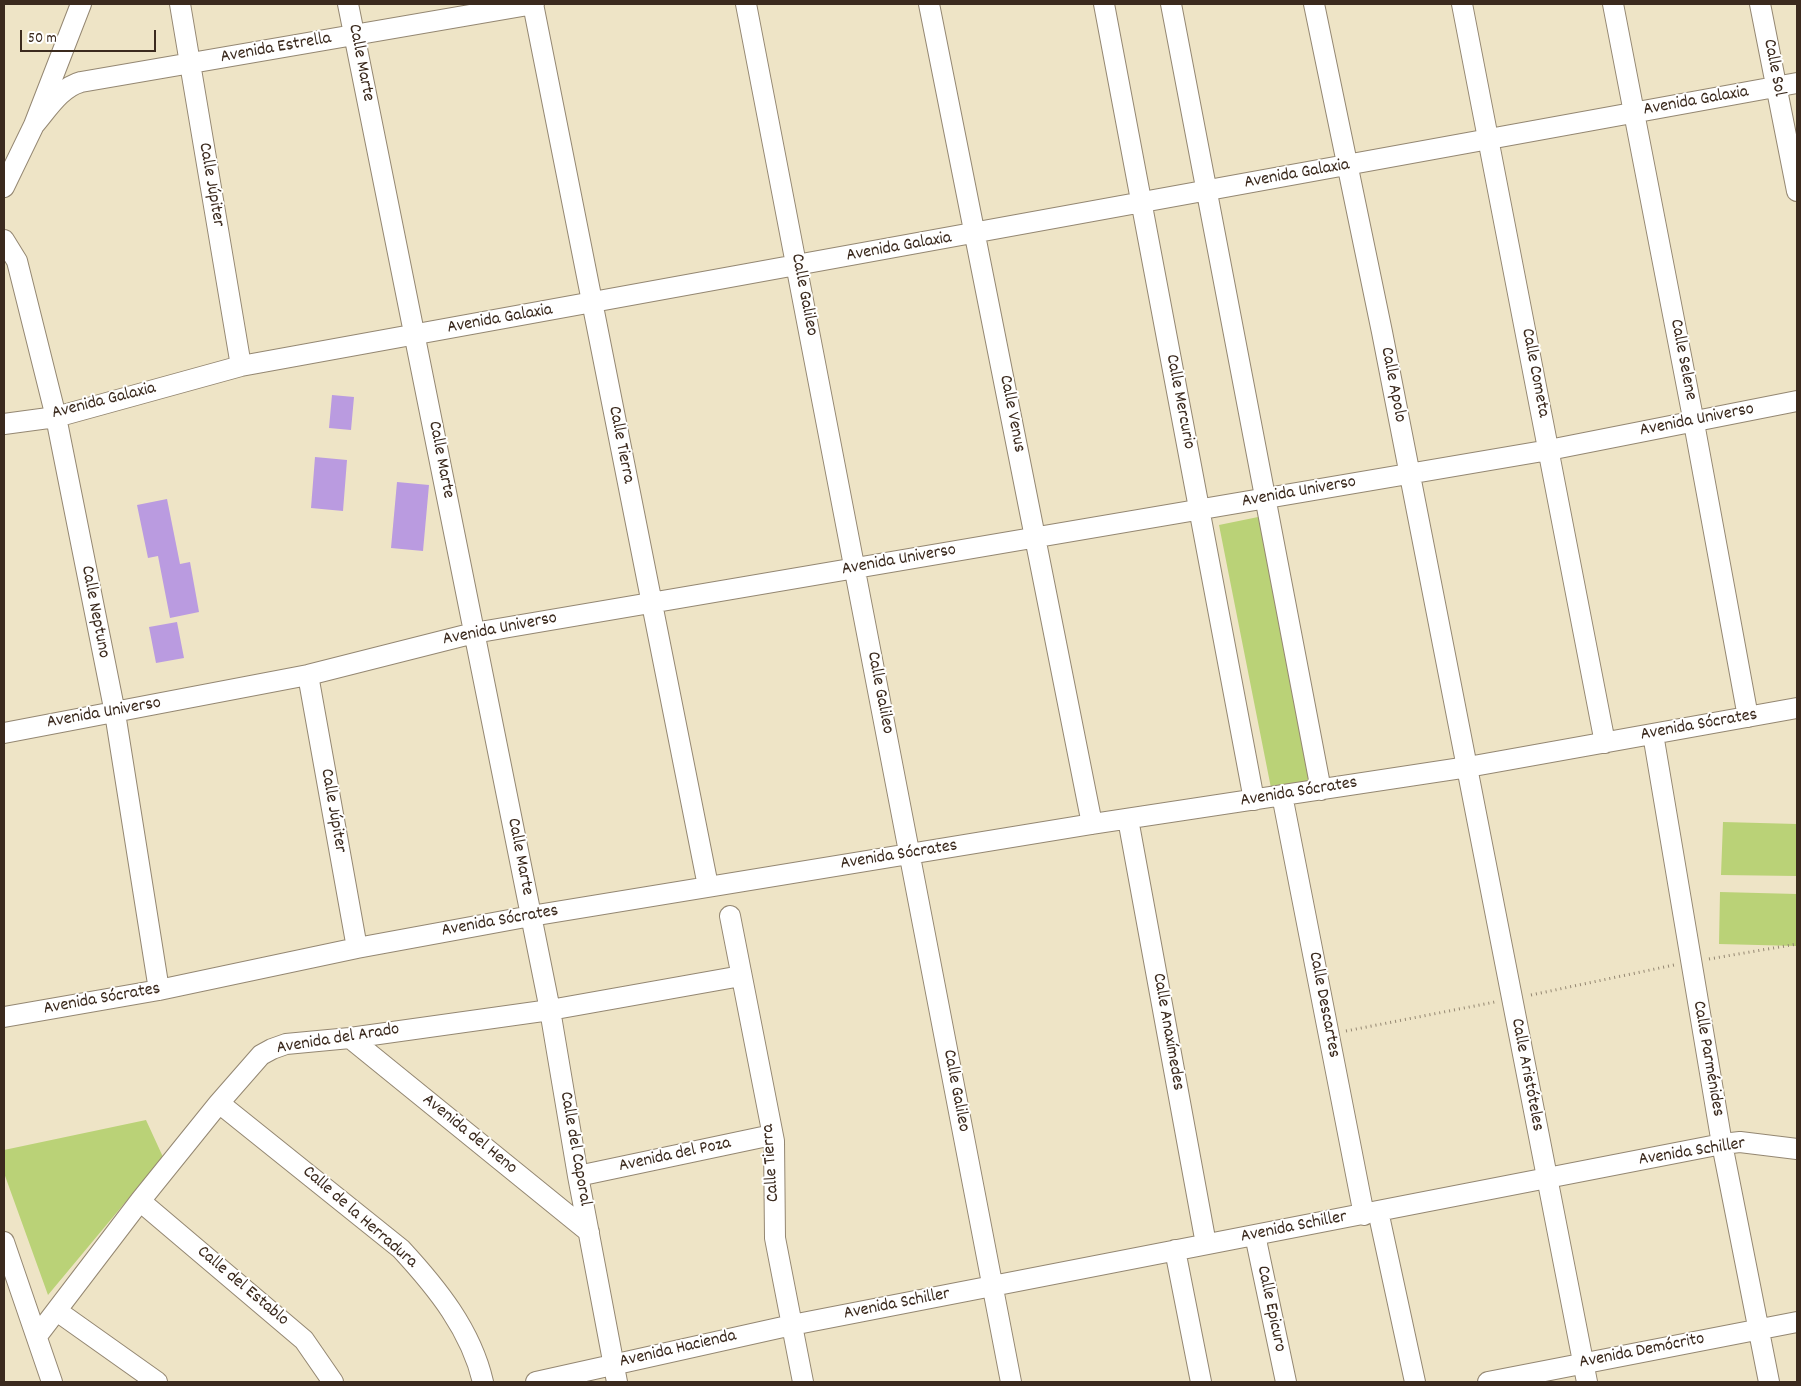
<!DOCTYPE html>
<html>
<head>
<meta charset="utf-8">
<style>
  body { margin:0 }
  #map { position:relative; width:1801px; height:1386px; overflow:hidden; background:#eee4c6; font-family:Dekko,sans-serif }
  canvas { display:block }
  .frame { position:absolute; inset:0; border:5px solid #3b2a1e; pointer-events:none }
  .scale { position:absolute; left:20px; top:30px; width:136px; height:22px; box-sizing:border-box; border:2px solid #3b2a1e; border-top:0; padding-left:6px; font-size:15px; line-height:18px; white-space:nowrap; color:#3b2a1e; -webkit-text-stroke:4px #fff; paint-order:stroke }
</style>
</head>
<body>
<div id="map">
<canvas width="1801" height="1386"></canvas>
<div class="frame"></div>
<div class="scale">50 m</div>
</div>
<script>
const c = document.querySelector('canvas').getContext('2d');
c.lineJoin = 'round';
function fill(path, color) {
  c.fillStyle = color;
  c.fill(path, 'evenodd');
}
function trace(path, color, width, dash) {
  c.strokeStyle = color;
  c.lineWidth = width;
  c.lineCap = dash ? 'butt' : 'round';
  c.setLineDash(dash || []);
  c.stroke(path);
}
function write(font, color, halo, rows, align = 'center') {
  c.font = font + ' Dekko,sans-serif';
  c.lineWidth = 4;
  c.setLineDash([]);
  c.textBaseline = 'middle';
  c.strokeStyle = halo;
  c.fillStyle = color;
  for (const [text, x, y, turn = 0] of rows) {
    c.save();
    c.translate(x, y);
    c.rotate((+turn || 0) * Math.PI / 180);
    c.textAlign = isNaN(turn) ? turn : align;
    if (halo) c.strokeText(text, 0, 0);
    c.fillText(text, 0, 0);
    c.restore();
  }
}
fill(new Path2D(`
  M1263 516 1315 780 1271 788 1219 525Z
  M1723 822 1797 824V876L1721 875Z
  M1720 892 1797 894V946L1719 944Z
  M146 1120 163 1157 48 1295 4 1173V1150Z`), '#bad277');
fill(new Path2D(`
  M332 395 354 397 351 430 329 428Z
  M315 457 347 460 343 511 311 508Z
  M397 482 429 485 423 551 391 548Z
  M167 499 180 564 190 562 199 612 170 618 158 556 148 558 137 505Z
  M177 622 184 658 156 663 149 627Z`), '#ba9be0');
const minor = new Path2D(`
  M180 4 241 366
  M348 4 550 1010 578 1176 617 1382
  M533 4 708 886
  M746 4 1011 1382
  M929 4 1092 824
  M1104 4 1254 800
  M1171 4 1321 790
  M1314 4 1382 332 1587 1382
  M1462 4 1605 743
  M1613 4 1694 423 1748 717
  M1760 4 1797 191
  M34 125C47 110 61 87 81 82L534 4
  M4 187 34 125 81 4
  M4 240 17 261 56 417 115 713 159 990
  M4 424 56 417 241 366 1797 83
  M308 675 357 948
  M4 733 308 675 474 633 1549 450 1797 401
  M1653 734 1722 1144 1769 1382
  M1282 795 1364 1215
  M1128 819 1206 1244
  M730 916 774 1141 775 1238 803 1382
  M4 1017 159 990 357 948 531 916 1092 824 1468 767 1797 708
  M350 1038 589 1232
  M219 1103 401 1249C437 1288 471 1330 483 1382
  M578 1176 772 1135
  M140 1201 304 1340 333 1382
  M1378 1211 1415 1382
  M1255 1235 1286 1382
  M4 1242 52 1382
  M1175 1250 1201 1382
  M57 1311 157 1382
  M37 1336 140 1201 219 1103 261 1055 272 1049 286 1044 350 1038 550 1010 741 976
  M536 1382 792 1325 1722 1144 1740 1142 1797 1149
  M1488 1382 1797 1322`);
trace(minor, '#948772', 22);
trace(new Path2D(`
  M1709 959 1797 944
  M1531 995 1674 965
  M1346 1031 1495 1002`), '#948772', 3, [1, 4]);
trace(minor, '#fff', 20);
write('18px', '#3b2a1e', '#fff', [
  ["Avenida Estrella",276,49,-10],
  ["Calle Marte",360,63,79],
  ["Calle Sol",1773,68,79],
  ["Avenida Galaxia",1696,102,-10],
  ["Avenida Galaxia",1297,175,-10],
  ["Calle Júpiter",210,185,80],
  ["Avenida Galaxia",899,248,-10],
  ["Calle Galileo",803,295,79],
  ["Avenida Galaxia",500,320,-10],
  ["Calle Selene",1682,360,79],
  ["Calle Cometa",1534,373,79],
  ["Calle Apolo",1392,385,79],
  ["Avenida Galaxia",104,402,-14],
  ["Calle Mercurio",1179,402,79],
  ["Calle Venus",1011,414,79],
  ["Avenida Universo",1697,421,-11],
  ["Calle Tierra",620,445,79],
  ["Calle Marte",440,460,79],
  ["Avenida Universo",1299,493,-10],
  ["Avenida Universo",899,561,-10],
  ["Calle Neptuno",94,612,79],
  ["Avenida Universo",500,630,-11],
  ["Calle Galileo",879,693,79],
  ["Avenida Universo",104,714,-10],
  ["Avenida Sócrates",1699,726,-10],
  ["Avenida Sócrates",1299,793,-9],
  ["Calle Júpiter",332,811,80],
  ["Avenida Sócrates",899,856,-9],
  ["Calle Marte",519,857,79],
  ["Avenida Sócrates",500,922,-10],
  ["Avenida Sócrates",102,1000,-10],
  ["Calle Descartes",1323,1005,79],
  ["Calle Anaxímedes",1167,1032,80],
  ["Avenida del Arado",338,1040,-9],
  ["Calle Parménides",1707,1059,80],
  ["Calle Aristóteles",1526,1075,79],
  ["Calle Galileo",955,1091,79],
  ["Avenida del Heno",469,1135,39],
  ["Calle del Caporal",574,1149,80],
  ["Avenida Schiller",1692,1153,-9],
  ["Avenida del Poza",675,1156,-12],
  ["Calle Tierra",772,1163,-94],
  ["Calle de la Herradura",359,1218,41],
  ["Avenida Schiller",1294,1228,-11],
  ["Calle del Establo",242,1287,40],
  ["Avenida Schiller",897,1305,-11],
  ["Calle Epicuro",1270,1309,78],
  ["Avenida Hacienda",678,1350,-13],
  ["Avenida Demócrito",1642,1352,-11]
]);
</script>
</body>
</html>
